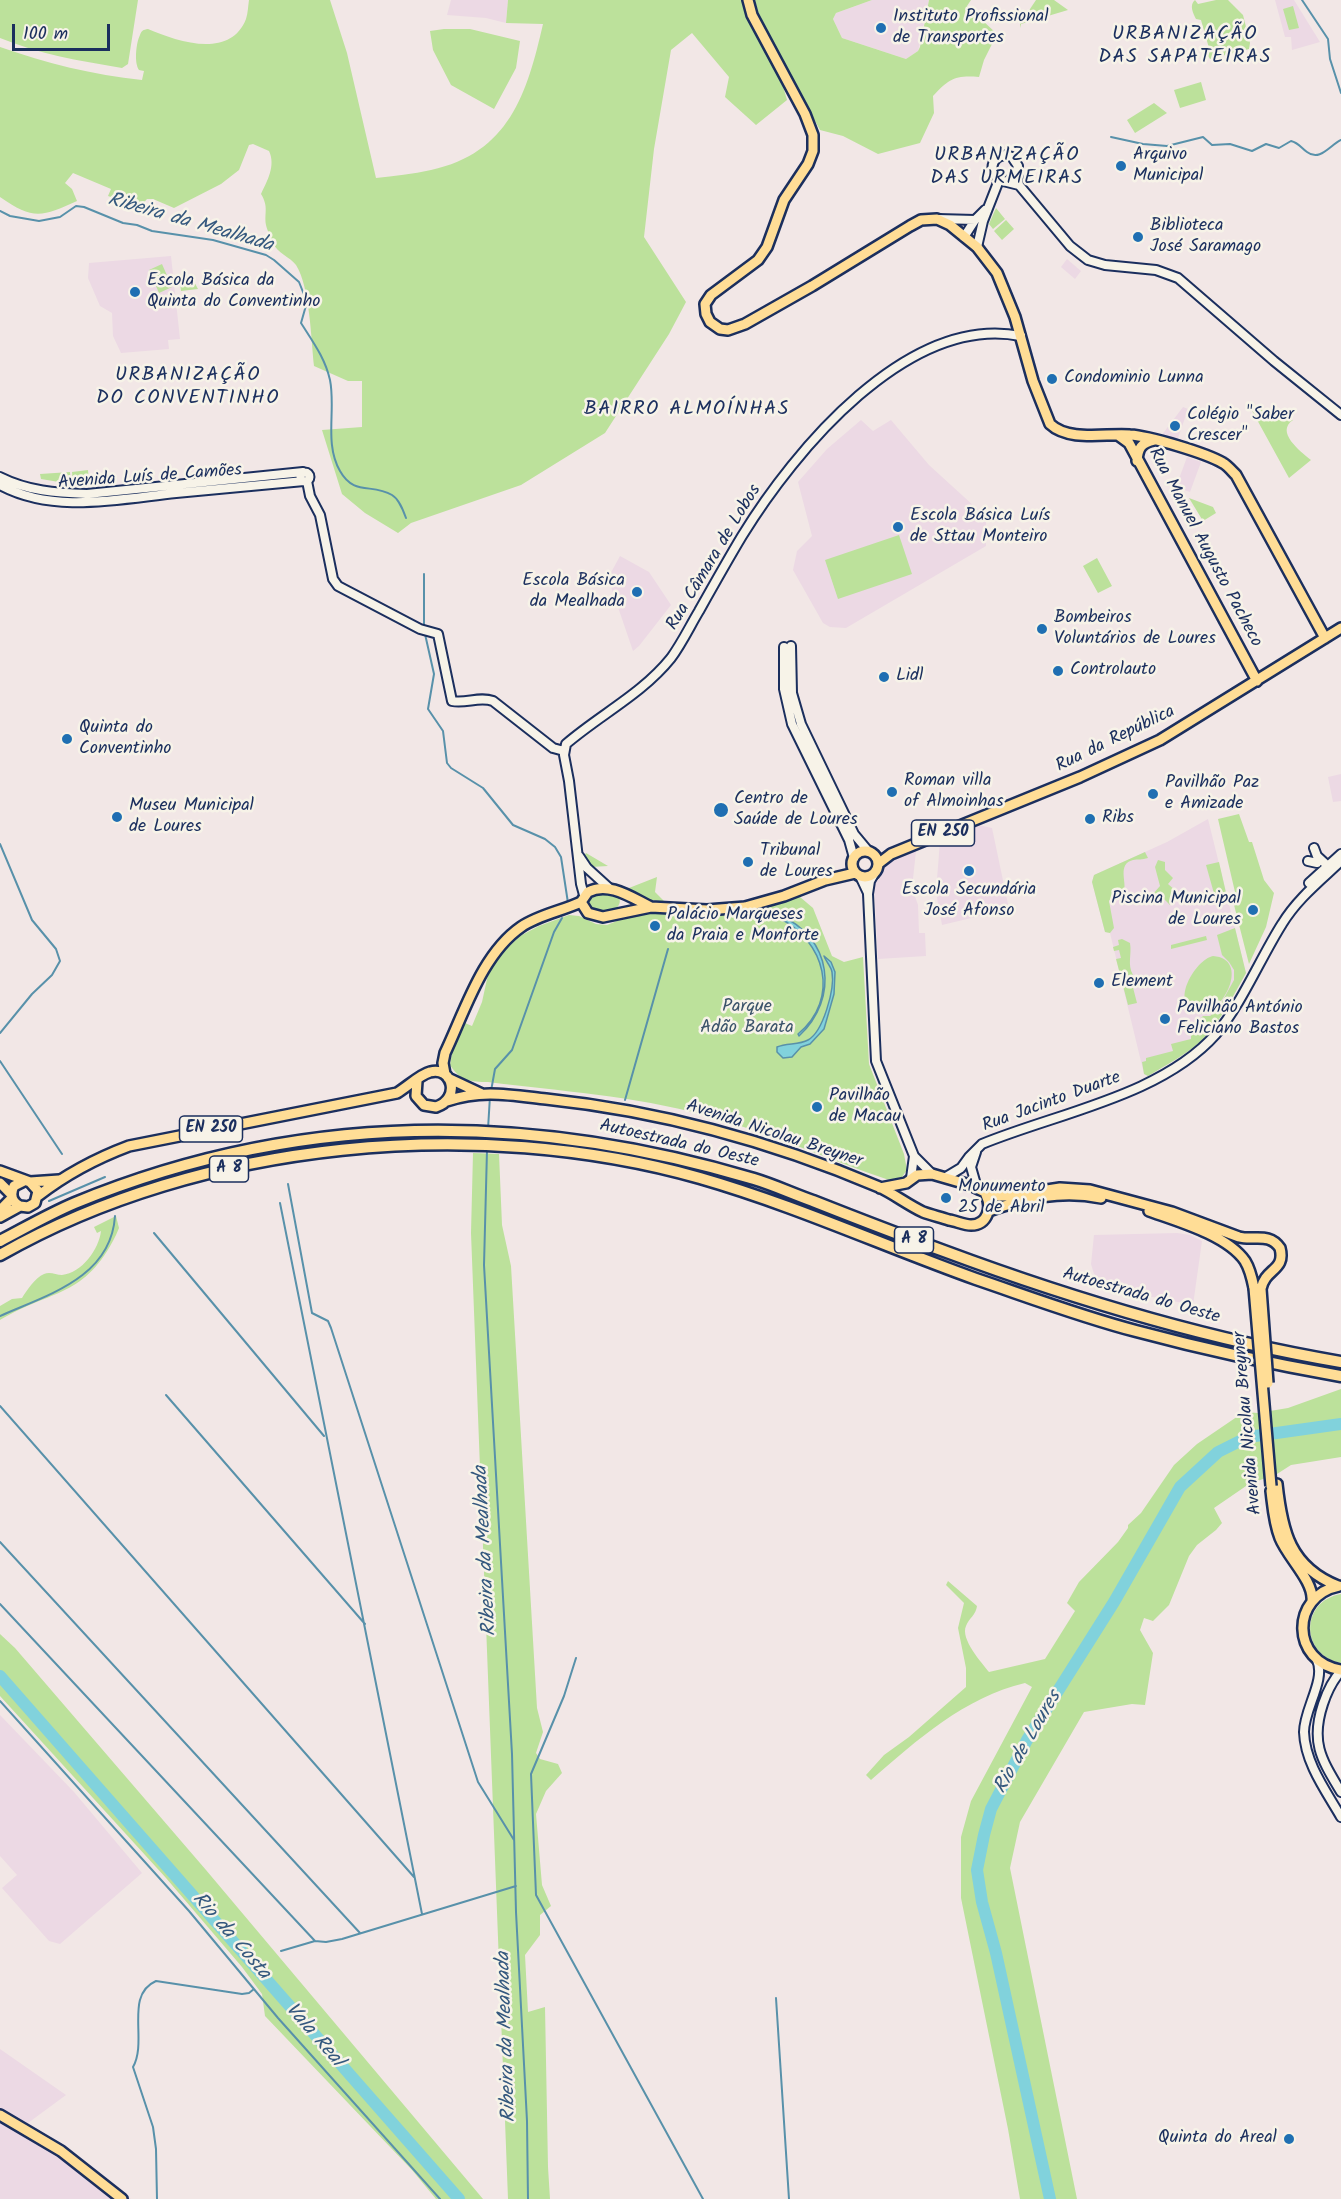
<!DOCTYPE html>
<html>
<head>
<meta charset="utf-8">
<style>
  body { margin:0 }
  #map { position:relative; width:1341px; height:2199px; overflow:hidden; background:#f2e7e6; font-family:Kalam,sans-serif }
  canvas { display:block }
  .scale { position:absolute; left:12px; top:24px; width:98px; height:27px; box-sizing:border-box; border:3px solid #1b2f5e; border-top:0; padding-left:8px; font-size:18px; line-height:21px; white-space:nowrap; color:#1b2f5e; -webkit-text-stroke:4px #f7f3e8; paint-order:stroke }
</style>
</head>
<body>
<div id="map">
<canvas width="1341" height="2199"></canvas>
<div class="scale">100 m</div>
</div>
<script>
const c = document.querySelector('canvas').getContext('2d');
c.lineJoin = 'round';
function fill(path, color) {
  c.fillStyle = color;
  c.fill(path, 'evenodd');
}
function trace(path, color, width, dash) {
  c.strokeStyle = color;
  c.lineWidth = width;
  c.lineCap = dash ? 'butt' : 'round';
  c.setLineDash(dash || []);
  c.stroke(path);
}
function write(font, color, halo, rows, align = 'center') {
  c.font = font + ' Kalam,sans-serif';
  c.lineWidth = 5;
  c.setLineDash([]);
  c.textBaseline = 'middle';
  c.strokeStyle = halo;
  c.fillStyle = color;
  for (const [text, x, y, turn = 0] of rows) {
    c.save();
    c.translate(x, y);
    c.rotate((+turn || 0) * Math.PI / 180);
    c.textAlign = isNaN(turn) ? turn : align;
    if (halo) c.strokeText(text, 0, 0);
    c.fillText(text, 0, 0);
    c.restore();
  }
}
fill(new Path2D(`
  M451 0H508L506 23 486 18 447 15Z
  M872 0H929L918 51 906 59 842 38 833 19 836 13Z
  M1275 0H1294L1320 42 1292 50 1291 37H1285Z
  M171 256 180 339 168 340 169 349 121 353 113 336 112 313 100 306 88 278 89 263Z
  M1067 259 1081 271 1075 279 1061 267Z
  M1183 407 1188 409 1177 441 1161 436Z
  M861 420 873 431 891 420 929 465 986 517V546L846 628 830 627 823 623 793 570 797 551 812 536 798 482 827 449Z
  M1187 457 1201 462 1190 492 1176 487Z
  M620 556 649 572 671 605 639 646 633 651 608 578Z
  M1341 774V801L1333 802 1328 777Z
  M1208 819 1246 973 1221 1016 1203 1039 1182 1055 1148 1076 1144 1074 1110 933 1105 932 1092 882 1094 875 1167 842Z
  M978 825 992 828 1009 909 942 925 936 892 940 841Z
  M916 851 912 888 918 905 919 933H925L926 956 878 959 874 881 889 862Z
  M1177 1233 1190 1235 1202 1241 1193 1305 1113 1289 1094 1274 1091 1264 1094 1235Z
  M0 1715 74 1792 142 1873 60 1944 49 1941 2 1888 17 1875 0 1856Z
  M0 2049 66 2095 28 2123 73 2152 131 2199H0Z`), '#ecd9e4');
fill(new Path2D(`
  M0 0H138L128 64 122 68C80 61 39 54 0 38Z
  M249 0H330L347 53 376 178C394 176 413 174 431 170 509 153 527 94 543 24L506 23 508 0H746V16L780 76 787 100 756 125 725 97 729 77 692 33 671 50 654 149 644 237 686 302 669 334 605 433 521 485 411 523 398 533 365 513 342 494 322 430 362 427V381H348L314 366C311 339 310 287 296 265 290 257 277 253 273 243 271 238 267 230 266 225 264 213 269 207 261 194 267 181 276 166 269 151L253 144 249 145 239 170 221 184 174 208 153 199H147L140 207 108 196 111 189 73 173 65 183 72 189 77 201C42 217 33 220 0 197V47C46 63 93 75 142 80L144 71 139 70C134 63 136 43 140 35 142 30 143 30 148 29 176 41 230 60 246 19 248 13 248 6 249 0Z
  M755 0H872L836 13 833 19 842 38 906 59 918 51 920 47 929 0H971L967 6 997 34 984 60 979 77C955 75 949 79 933 96L934 113 920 143 878 154 843 136 820 130 760 20Z
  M1036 0H1054L1068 10 1021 24 1020 28V24Z
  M1195 0 1198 4 1216 0H1228L1243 15 1250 43 1249 49 1210 59 1205 51 1209 48 1201 20 1196 19C1193 13 1189 5 1195 0Z
  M1293 6 1299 28 1289 30 1283 9Z
  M444 29H470L520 41 516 68 494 109 451 85 433 50 430 31Z
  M1201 82 1206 100 1180 108 1174 90Z
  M1154 103 1167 113 1135 133 1127 120Z
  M996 208 1005 219 993 229 989 224Z
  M1006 220 1014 229 1002 240 994 231Z
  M162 264 172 287 159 293 149 270Z
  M179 274 192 278 198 289 181 291Z
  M1251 404 1277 418 1293 420C1275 432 1300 451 1311 460L1289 478 1250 407Z
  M88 470 89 483H73L72 472Z
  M70 472 71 484 41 479 40 474Z
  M1189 498 1213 507 1216 513 1203 521Z
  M899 535 912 574 838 599 825 560Z
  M1097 558 1112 586 1098 593 1083 566Z
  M1239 814 1249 842H1252L1264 880 1274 893 1266 927 1249 964 1231 893 1235 892 1218 819Z
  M1145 852 1148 858C1142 860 1138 859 1133 860 1117 864 1127 882 1124 891L1112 897 1109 901 1114 928 1110 933 1105 932 1092 882 1094 875Z
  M586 853 608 866 591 867 584 856Z
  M1158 860 1165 862V870L1173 878 1168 884 1176 891 1177 898 1170 905 1164 899H1157L1153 894 1160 886 1155 867Z
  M1219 862 1227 897H1215L1206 865Z
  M657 877 655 892 665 902 644 899 629 891V888Z
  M601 890C605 892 612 892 615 894 630 903 607 923 588 906L587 901 591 894Z
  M793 897H800L813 908 832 956 844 962 863 957 869 1064 904 1154 907 1170 902 1177 889 1180C827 1159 768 1132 704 1115 634 1096 560 1091 488 1082 471 1082 460 1081 450 1065L452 1053 465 1023 472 1026 482 1002 489 970 504 951 520 936 539 926 569 915 579 916 596 924 607 925 637 913 730 915 764 908Z
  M1235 928 1246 973C1233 996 1221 1021 1202 1040 1186 1055 1166 1065 1148 1076L1144 1074 1142 1062 1146 1061V1058L1173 1051 1171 1044 1191 1039V1035L1196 1033 1199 1020 1203 1016H1210L1218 1009 1234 980V970L1229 962 1222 955 1217 935Z
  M1206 936 1207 940 1171 949V945Z
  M1122 939 1130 943C1132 955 1127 964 1133 975L1130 976 1137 1003 1128 1005 1116 959 1121 958 1119 950 1114 951 1113 947 1119 945 1118 940Z
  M1213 956C1253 959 1220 1020 1197 1013 1169 1004 1195 960 1213 956Z
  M473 1153 499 1154 502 1225 511 1266 537 1708 543 1732 536 1753 540 1759 558 1764 562 1773 546 1791 536 1814 542 1885 551 1906 540 1915V1935L525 1955 528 2012 545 2007 548 2167 550 2199H508L471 1233Z
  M116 1216 119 1228 116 1235C85 1298 52 1289 0 1320V1306L12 1299 22 1298C27 1290 35 1278 44 1274 50 1271 56 1275 62 1275 82 1273 99 1249 101 1231L97 1233 94 1227Z
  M1341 1389V1457L1291 1465 1277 1474 1249 1484 1214 1508 1222 1523 1216 1530 1197 1545 1189 1556 1169 1605 1153 1621 1144 1618 1140 1630 1153 1653 1145 1705 1132 1704 1084 1712 1020 1822 1010 1868 1077 2199H1020L1008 2129 961 1898V1837L971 1801 1032 1687 1025 1683C965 1697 917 1740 871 1780L866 1775 884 1755 909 1737 966 1687V1668L958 1628 964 1603 946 1585 948 1581 977 1606C976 1615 969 1618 966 1626 960 1639 982 1663 989 1672L1045 1659 1075 1611 1067 1603 1079 1582 1118 1542 1128 1528V1525L1141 1513 1174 1465 1197 1444 1244 1412 1258 1413 1288 1408Z
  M1341 1594V1663C1300 1655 1300 1601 1341 1594Z
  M0 1634 15 1648 206 1870 483 2199H436L412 2170 265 2016 262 1994 242 1967 166 1878 0 1696Z`), '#bce19b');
const water = new Path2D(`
  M779 915C832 937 840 998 799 1036L798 1034C841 998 825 941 779 918Z
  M824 956 831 962 835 972 834 994 824 1029 810 1044 801 1047 792 1057 783 1058 777 1052V1047C787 1043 799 1045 808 1040 823 1032 835 989 832 972 831 966 826 962 824 956Z`);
fill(water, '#81d2dc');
trace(water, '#5891aa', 1.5);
trace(new Path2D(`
  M1302 0 1328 39 1330 59 1341 93
  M1111 137 1143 144 1167 146 1203 137 1212 145 1230 144 1252 151 1266 144 1279 148 1291 141C1299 143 1301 148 1307 152 1320 162 1330 145 1341 140
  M0 211 10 216 39 221 60 217 76 206 84 207 123 223 137 225 152 231 213 240 266 255 274 260 299 282 307 302 301 323C313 342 325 358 330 380 336 410 324 443 340 471 354 496 372 483 392 495 399 499 403 510 406 518
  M424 574V628
  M425 634 434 674 428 709 443 731 447 763 451 768 483 788 513 825 545 839 555 847 561 857 568 903
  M0 844 32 920 56 949 60 961 52 975 32 994 0 1033
  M0 1061 62 1154
  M491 1091 495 1069 512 1050 554 932 562 918
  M625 1100 668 949
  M488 1129 490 1096
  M487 1150 484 1265 512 1754 516 1912 527 2121 528 2199
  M288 1184 312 1313 328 1321 331 1328 478 1782 514 1840
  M49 1201 105 1177
  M280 1203 422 1914
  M154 1233 324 1436
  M0 1316C47 1295 111 1278 115 1216
  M166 1395 365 1624
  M0 1406 414 1877
  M0 1542 360 1933
  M0 1604 315 1941
  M576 1658 564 1696 531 1774 536 1895 703 2199
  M0 1701 189 1911 278 2018 440 2199
  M281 1951 315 1941 326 1942 342 1939 516 1886
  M776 1998 789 2199
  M157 2199 156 2149 153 2127 133 2067C148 2041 124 1995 156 1981L242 1994 249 1993 254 1989`), '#5891aa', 2);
trace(new Path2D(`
  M0 1676 459 2199
  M1050 2199 996 1953 982 1902 977 1870 984 1835 991 1809 1027 1740 1114 1602 1180 1487 1218 1452 1248 1437 1341 1424`), '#81d2dc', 12);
const minor = new Path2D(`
  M1017 173 1019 185 1070 246 1088 260 1105 265 1156 270 1178 278 1274 361 1341 415
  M1007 181 1015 177 1018 166 1012 157C1000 152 990 160 993 173L999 180 1019 185
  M938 219 975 220 985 210
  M964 237 975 220
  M977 247 983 221 999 180
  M300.5 477a4.5 4.5 0 1 1 9 0a4.5 4.5 0 1 1-9 0Z
  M0 477C28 491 56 493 87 494L303 472
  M307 481 310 496 320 515 333 579 338 586 420 629 438 634 452 701C466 704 479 696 493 701L553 748 564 751
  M0 485C53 514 119 499 176 493 219 489 261 485 304 481
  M791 646 792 693 801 724 854 834 869 852
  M784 647V689L792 724 849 840 854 858
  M1314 848 1317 856 1329 867
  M579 856 587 868 609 888
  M1308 861 1317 863
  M874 874 870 881 868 894 876 1061 914 1156 932 1174
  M860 876 868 893
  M1309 883 1341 854
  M584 895 581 884 569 781 564 755 566 744C601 714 642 694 671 658 682 643 690 626 699 611 713 586 727 561 742 536 794 451 908 313 1021 336
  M976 1152 971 1167 977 1188
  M946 1177 961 1168 969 1157 982 1144C1057 1113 1161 1096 1216 1034 1241 1005 1261 957 1282 924 1297 899 1320 881 1341 861
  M911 1178 914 1156
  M1317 1660C1326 1680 1304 1709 1304 1732 1305 1763 1326 1791 1341 1817
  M1341 1671C1332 1681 1327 1692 1323 1704 1310 1743 1322 1760 1341 1792`);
const major = new Path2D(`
  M748 0 752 15 805 114 813 135V151L808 164 784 200 767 247 758 260 711 295 705 304 706 314 710 322 720 329 728 330 745 324 812 286 910 226 921 220 937 219 950 225 977 247 997 273 1015 317 1033 381 1050 424C1069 442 1106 433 1130 435 1149 436 1206 453 1223 463 1227 465 1232 471 1236 475L1325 638
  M1118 435 1129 443 1257 681
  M1137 461C1138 448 1141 443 1154 440
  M852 864a13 13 0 1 1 26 0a13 13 0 1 1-26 0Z
  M878 864 891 854 1080 777 1160 740 1341 628
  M651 907C632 898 609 881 588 892L581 902 588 913 603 917 651 907 707 910 745 907 784 896 825 880 855 873
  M445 1074 443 1063 445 1053C465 1011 482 954 521 927 538 915 562 911 581 902
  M448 1078 480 1093
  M447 1101C481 1089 511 1095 546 1099 660 1111 773 1142 879 1187 894 1194 908 1205 923 1212 931 1215 940 1217 949 1220 956 1221 964 1225 971 1225 988 1225 992 1207 986 1195
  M0 1171 30 1182 59 1180
  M0 1183 11 1194
  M880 1188 906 1183 917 1175 932 1174 970 1185 993 1196H1008L1060 1188 1090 1190 1172 1212 1239 1237C1254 1241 1269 1232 1280 1248 1286 1271 1265 1268 1261 1289
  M38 1196C65 1175 97 1158 129 1146L397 1093C407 1087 421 1074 430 1072 453 1066 461 1099 436 1107L424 1105 416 1096 417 1081
  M20 1206C12 1202 10 1194 14 1186L24 1181
  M0 1210 12 1198
  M989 1211C1025 1198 1062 1190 1101 1198
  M1149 1211C1177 1221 1227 1235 1245 1261 1250 1269 1252 1278 1254 1288
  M0 1217 20 1206 28 1207 35 1203 38 1191 30 1182
  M1277 1484C1282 1531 1290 1567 1338 1586
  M1271 1491C1273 1507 1274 1523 1280 1538 1288 1558 1314 1581 1312 1601
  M1339 1586C1290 1596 1291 1662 1341 1670
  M0 2115 61 2151 122 2199`);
const highway = new Path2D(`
  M0 1241C25 1228 49 1214 75 1203 298 1111 525 1111 754 1179 774 1185 793 1194 813 1201 856 1218 900 1235 944 1251 1073 1299 1205 1339 1341 1362
  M0 1255C201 1140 478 1115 700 1178 794 1205 884 1246 976 1279 1029 1297 1082 1317 1136 1331 1203 1349 1272 1364 1341 1376`);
trace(minor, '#1b2f5e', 12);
trace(major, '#1b2f5e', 14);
trace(highway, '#1b2f5e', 15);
trace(minor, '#f7f3e8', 8);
trace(major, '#ffdd96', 9);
trace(highway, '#ffdd96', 10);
const majorBridge = new Path2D(`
  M1254 1288 1271 1486
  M1261 1289 1268 1383`);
trace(majorBridge, '#1b2f5e', 14, []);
trace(majorBridge, '#ffdd96', 9);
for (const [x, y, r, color] of [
  [881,28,6,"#1f6fb2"],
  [1121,166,6,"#1f6fb2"],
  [1138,237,6,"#1f6fb2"],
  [135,292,6,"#1f6fb2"],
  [1052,379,6,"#1f6fb2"],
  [1175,426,6,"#1f6fb2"],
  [898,527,6,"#1f6fb2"],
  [637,592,6,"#1f6fb2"],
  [1042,629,6,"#1f6fb2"],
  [1058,671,6,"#1f6fb2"],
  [884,677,6,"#1f6fb2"],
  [67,739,6,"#1f6fb2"],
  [892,792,6,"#1f6fb2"],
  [1153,794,6,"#1f6fb2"],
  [721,810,8,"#1f6fb2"],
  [117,817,6,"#1f6fb2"],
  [1090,819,6,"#1f6fb2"],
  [748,862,6,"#1f6fb2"],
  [969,871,6,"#1f6fb2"],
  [1253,910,6,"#1f6fb2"],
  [655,926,6,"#1f6fb2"],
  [1099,983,6,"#1f6fb2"],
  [1165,1019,6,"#1f6fb2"],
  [817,1107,6,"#1f6fb2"],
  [946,1198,6,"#1f6fb2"],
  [1289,2139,6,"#1f6fb2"]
]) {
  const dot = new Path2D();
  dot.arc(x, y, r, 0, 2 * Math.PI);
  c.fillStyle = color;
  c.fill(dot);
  trace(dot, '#f7f3e8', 2);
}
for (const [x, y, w] of [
  [943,833,63],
  [211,1129,63],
  [229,1169,39],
  [914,1240,39]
]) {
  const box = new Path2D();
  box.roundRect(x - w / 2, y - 13, w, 26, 4.5);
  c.fillStyle = '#f7f3e8';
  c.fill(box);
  trace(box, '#1b2f5e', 1.5);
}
write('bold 16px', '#1b2f5e', null, [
  ["EN 250",943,833],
  ["EN 250",211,1129],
  ["A 8",229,1169],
  ["A 8",914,1240]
]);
write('18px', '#1b2f5e', '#f7f3e8', [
  ["Instituto Profissional",893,18],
  ["de Transportes",893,39],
  ["Arquivo",1133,156],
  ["Municipal",1133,177],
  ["Biblioteca",1150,227],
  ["José Saramago",1150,248],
  ["Escola Básica da",147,282],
  ["Quinta do Conventinho",147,303],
  ["Condominio Lunna",1064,379],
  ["Colégio \"Saber",1187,416],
  ["Crescer\"",1187,437],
  ["Escola Básica Luís",910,517],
  ["de Sttau Monteiro",910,538],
  ["Escola Básica",625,582,"right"],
  ["da Mealhada",625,603,"right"],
  ["Bombeiros",1054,619],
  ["Voluntários de Loures",1054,640],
  ["Controlauto",1070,671],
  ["Lidl",896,677],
  ["Quinta do",79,729],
  ["Conventinho",79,750],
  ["Roman villa",904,782],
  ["of Almoinhas",904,803],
  ["Pavilhão Paz",1165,784],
  ["e Amizade",1165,805],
  ["Centro de",734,800],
  ["Saúde de Loures",734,821],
  ["Museu Municipal",129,807],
  ["de Loures",129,828],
  ["Ribs",1102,819],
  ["Tribunal",760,852],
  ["de Loures",760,873],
  ["Escola Secundária",969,891,"center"],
  ["José Afonso",969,912,"center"],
  ["Piscina Municipal",1241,900,"right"],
  ["de Loures",1241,921,"right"],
  ["Palácio Marqueses",667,916],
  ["da Praia e Monforte",667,937],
  ["Element",1111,983],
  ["Pavilhão António",1177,1009],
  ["Feliciano Bastos",1177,1030],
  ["Pavilhão",829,1097],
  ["de Macau",829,1118],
  ["Monumento",958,1188],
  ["25 de Abril",958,1209],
  ["Quinta do Areal",1277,2139,"right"]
], 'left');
write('18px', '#1b2f5e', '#f7f3e8', [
  ["Avenida Luís de Camões",150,478,-4],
  ["Rua Manuel Augusto Pacheco",1204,548,62],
  ["Rua Câmara de Lobos",715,558,-59],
  ["Rua da República",1116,740,-26],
  ["Rua Jacinto Duarte",1052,1103,-20],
  ["Avenida Nicolau Breyner",774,1135,18],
  ["Autoestrada do Oeste",679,1145,13],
  ["Autoestrada do Oeste",1141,1297,16],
  ["Avenida Nicolau Breyner",1249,1423,-95]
]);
write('18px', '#3b536a', '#f7f3e8', [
  ["Parque",747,1008],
  ["Adão Barata",747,1029]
]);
c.letterSpacing = '1.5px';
write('20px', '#1b2f5e', '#f7f3e8', [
  ["URBANIZAÇÃO",1185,36],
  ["DAS SAPATEIRAS",1185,59],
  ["URBANIZAÇÃO",1007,157],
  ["DAS URMEIRAS",1007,180],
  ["URBANIZAÇÃO",188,377],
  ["DO CONVENTINHO",188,400],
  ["BAIRRO ALMOÍNHAS",687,411]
]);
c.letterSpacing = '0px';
write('italic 20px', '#34587e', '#f7f3e8', [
  ["Ribeira da Mealhada",190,224,16],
  ["Ribeira da Mealhada",487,1551,-93],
  ["Rio de Loures",1029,1743,-60],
  ["Rio da Costa",230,1937,49],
  ["Vala Real",313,2036,49],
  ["Ribeira da Mealhada",508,2037,-92]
]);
</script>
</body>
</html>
